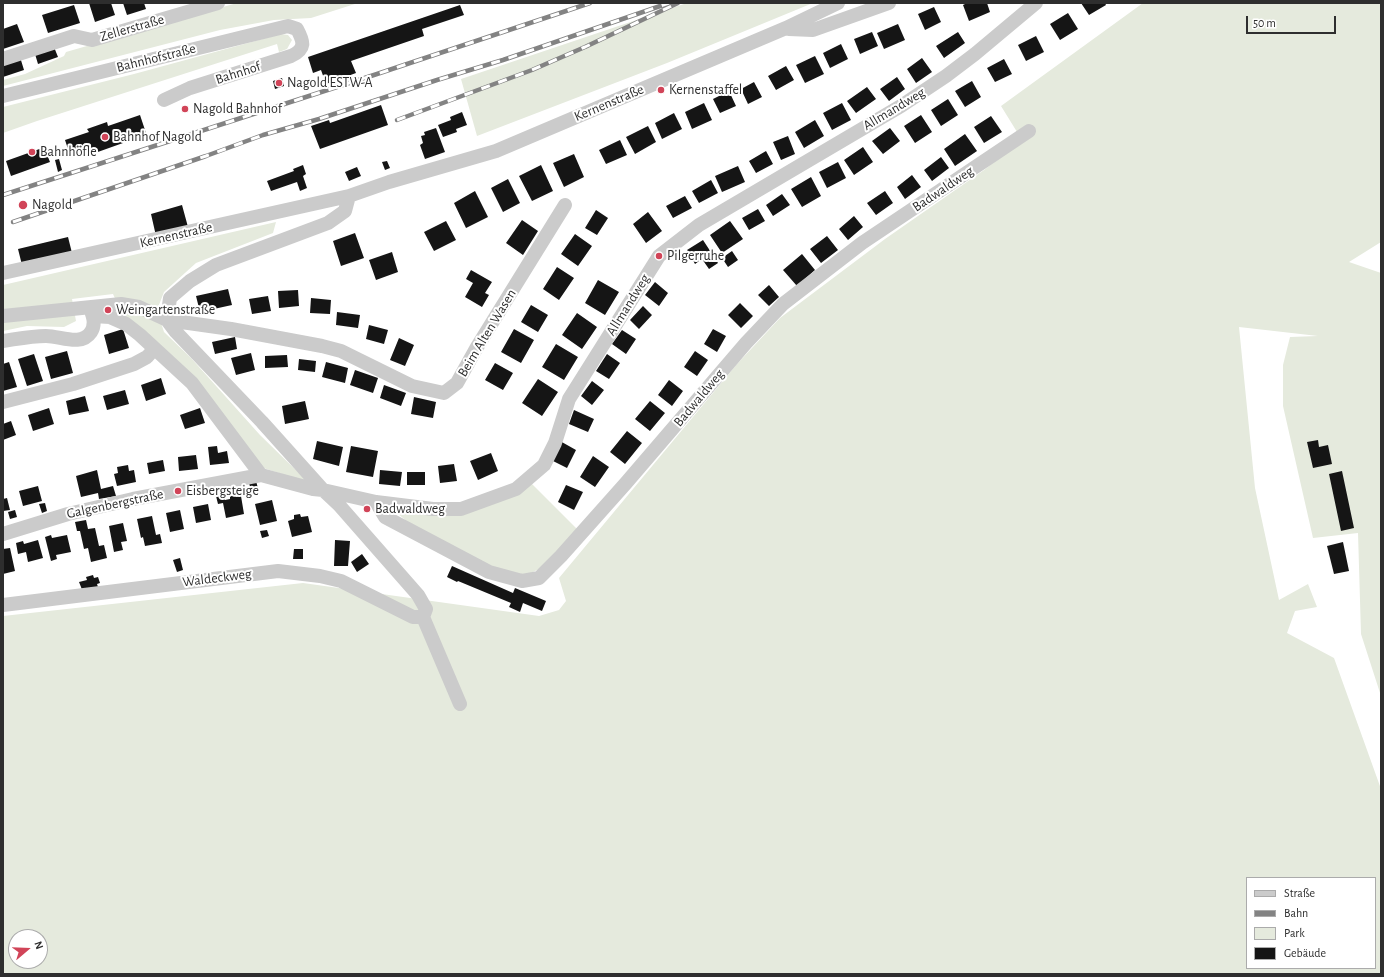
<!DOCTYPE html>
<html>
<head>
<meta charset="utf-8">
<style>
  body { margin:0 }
  #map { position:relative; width:1384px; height:977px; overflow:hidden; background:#fff; font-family:"Alegreya Sans",sans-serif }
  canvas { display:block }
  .frame { position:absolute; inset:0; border:4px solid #2e2e2e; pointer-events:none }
  .legend { position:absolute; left:1246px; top:877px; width:130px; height:92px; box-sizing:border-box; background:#fff; border:1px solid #ababab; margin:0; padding:5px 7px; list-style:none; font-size:12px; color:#2e2e2e }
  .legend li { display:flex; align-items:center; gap:8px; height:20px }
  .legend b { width:20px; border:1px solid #ababab }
  .north { position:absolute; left:8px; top:929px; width:40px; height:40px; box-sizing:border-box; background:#fff; border:1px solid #ababab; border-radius:50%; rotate:71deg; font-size:11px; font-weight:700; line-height:16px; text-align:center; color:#2e2e2e }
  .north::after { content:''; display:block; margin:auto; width:14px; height:18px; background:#d14458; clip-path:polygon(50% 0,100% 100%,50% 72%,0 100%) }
  .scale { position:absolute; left:1246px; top:16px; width:90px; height:18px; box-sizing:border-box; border:2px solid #2e2e2e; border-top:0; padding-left:5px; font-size:12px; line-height:14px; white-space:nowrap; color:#2e2e2e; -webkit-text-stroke:3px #fff; paint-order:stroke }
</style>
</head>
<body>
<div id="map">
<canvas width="1384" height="977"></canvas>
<div class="frame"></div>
<ul class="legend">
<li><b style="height:5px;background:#cbcbcb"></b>Straße</li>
<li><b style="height:5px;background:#838383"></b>Bahn</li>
<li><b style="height:11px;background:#e5eadd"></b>Park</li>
<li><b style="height:11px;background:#151515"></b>Gebäude</li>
</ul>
<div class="north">N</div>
<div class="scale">50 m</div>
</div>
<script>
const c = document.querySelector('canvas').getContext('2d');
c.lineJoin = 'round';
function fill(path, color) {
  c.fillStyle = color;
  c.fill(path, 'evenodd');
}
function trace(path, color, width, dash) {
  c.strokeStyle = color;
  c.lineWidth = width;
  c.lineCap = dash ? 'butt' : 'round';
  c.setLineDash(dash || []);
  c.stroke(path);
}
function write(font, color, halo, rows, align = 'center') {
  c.font = font + ' "Alegreya Sans",sans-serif';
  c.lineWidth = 4;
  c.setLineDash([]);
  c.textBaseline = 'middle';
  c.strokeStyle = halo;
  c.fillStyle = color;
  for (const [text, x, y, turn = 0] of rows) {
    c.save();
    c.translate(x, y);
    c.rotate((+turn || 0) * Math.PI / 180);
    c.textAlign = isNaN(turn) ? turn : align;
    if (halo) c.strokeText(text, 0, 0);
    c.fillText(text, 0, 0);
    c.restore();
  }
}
fill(new Path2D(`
  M237 3H358L311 18 274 20 220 30 3 86V80L25 74 64 56 66 52Z
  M687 3H813L667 63 477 136 461 79Z
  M1143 3H1381V242L1349 262 1381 273V696L1361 634 1358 533 1313 538 1283 406V365L1290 337 1318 336 1239 327 1255 488 1279 600 1308 584 1317 607 1295 611 1287 633 1334 658 1381 789V974H3V616L303 583 539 616 559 610 566 601 559 578 737 364 780 318 885 239 984 170 1022 140 1001 106ZM1247 878H1375V968H1247ZM16 937H40V961H16Z
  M281 34 288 35 292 40 287 49 279 52 277 44 37 121 3 133V107L134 74Z
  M276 222 273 233 196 263 164 292 157 310 164 332 191 358 260 435 308 482 263 468 123 316 113 294 72 299 76 321 64 327 27 326 3 331V285Z
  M531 483 577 529 543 567 527 575H508L409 523 392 509 448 516Z`), '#e5eadd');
fill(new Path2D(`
  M89 3H111L115 15 95 22Z
  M123 3H144L146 9 127 15Z
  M967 3H987L990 12 969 21 963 5Z
  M1081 3H1105L1106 5 1089 15Z
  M74 5 80 23 48 33 42 15Z
  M460 5 464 15 422 29 424 36 351 61 356 73 326 84 321 70 313 73 308 57Z
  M934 7 941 22 925 30 918 14Z
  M1068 13 1078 29 1060 40 1050 24Z
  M17 24 24 42 3 49V29Z
  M898 24 905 40 884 49 877 33Z
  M872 32 878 46 860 54 854 39Z
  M958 32 965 43 944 58 936 46Z
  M1036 36 1044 52 1026 61 1018 45Z
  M841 44 848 59 830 68 823 53Z
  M54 47 58 57 38 64 35 54Z
  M815 56 824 74 805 83 796 65Z
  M20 57 24 70 3 77V63Z
  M922 58 932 72 916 83 907 69Z
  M1004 59 1012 74 995 82 987 68Z
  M786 66 794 80 776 90 768 76Z
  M897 77 905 89 889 101 880 89Z
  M282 78 284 86 275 89 273 81Z
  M972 81 981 97 965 107 955 91Z
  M754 82 762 97 748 104 741 89Z
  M867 87 876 99 856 113 847 101Z
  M729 91 736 106 720 113 713 99Z
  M948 99 958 115 941 126 931 110Z
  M704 103 712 120 692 129 685 112Z
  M842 103 851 120 832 130 823 113Z
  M381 105 388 125 320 149 311 126 329 120 330 123Z
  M462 112 467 125 456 129 457 132 443 137 438 125 451 120 450 117Z
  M674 113 682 129 662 139 655 123Z
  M140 115 146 133 122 141 123 143 95 153 94 150 71 158 65 140 89 132 87 129 107 122 108 126Z
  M921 115 932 132 915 143 904 126Z
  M991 116 1002 132 984 143 974 127Z
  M815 120 824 136 804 148 795 132Z
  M648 126 656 142 635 154 626 137Z
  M436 128 445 152 425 159 420 145 423 143 421 136 425 135 424 132Z
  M890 128 900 141 883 154 872 141Z
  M965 134 977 151 955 166 944 149Z
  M788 136 795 154 781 160 773 142Z
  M620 140 627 155 606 164 599 150Z
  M45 147 47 152 49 151 51 156 48 157 50 162 11 176 6 161Z
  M863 147 873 162 854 175 844 160Z
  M766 151 773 164 756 173 749 161Z
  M574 154 584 177 564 187 553 163Z
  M941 157 949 168 932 181 924 170Z
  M59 159 62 170 58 172 55 160Z
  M387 161 390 168 385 170 382 162Z
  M838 162 846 178 827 188 819 172Z
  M303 165 306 174 303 176 307 188 300 191 297 182 271 191 267 181 294 171 293 169Z
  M541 165 553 191 532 201 519 176Z
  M738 166 745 182 722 192 715 176Z
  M357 167 361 176 349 181 345 172Z
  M912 175 921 187 905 199 897 187Z
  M811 177 821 196 802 207 791 189Z
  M508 179 520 203 503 212 491 188Z
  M711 180 718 193 699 203 692 191Z
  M475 191 488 217 466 228 454 203Z
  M885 191 893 203 876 215 867 203Z
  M782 194 790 205 773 216 766 205Z
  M685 196 692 208 673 218 666 206Z
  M182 205 188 227 156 236 151 214Z
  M758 209 765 221 749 230 742 218Z
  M596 210 608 218 597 235 585 228Z
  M648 212 662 231 646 243 633 224Z
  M854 216 863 227 848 240 839 229Z
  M522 220 538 231 523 255 506 243Z
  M446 221 456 240 434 251 424 232Z
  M730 221 743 239 722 253 710 235Z
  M355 233 364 258 341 266 333 241Z
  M575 234 592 246 578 266 561 254Z
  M827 236 838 250 821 263 810 249Z
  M68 237 72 253 22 265 18 249Z
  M703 240 718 263 709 269 702 259 695 264 687 250Z
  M732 251 738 260 728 267 722 258Z
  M392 252 398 272 376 280 369 260Z
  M802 254 815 270 797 286 783 270Z
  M557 267 574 278 559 300 543 289Z
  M471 270 492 282 485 293 489 295 482 307 465 297 473 283 466 279Z
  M598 280 619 292 605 315 585 303Z
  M655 282 668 293 659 306 645 295Z
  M769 285 779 297 769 306 758 295Z
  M228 289 232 305 200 312 196 296Z
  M298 290 299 306 279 308 278 291Z
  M268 296 271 311 252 314 249 299Z
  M311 298 331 300 330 314 310 313Z
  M740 303 753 316 741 328 728 315Z
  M531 305 548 315 538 332 521 322Z
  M643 306 652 315 639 329 630 320Z
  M337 312 360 315 358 328 336 325Z
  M577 313 597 327 582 349 562 335Z
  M369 325 388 330 384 344 366 339Z
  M123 329 129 348 109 354 104 335Z
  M514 329 534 340 521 363 501 352Z
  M713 329 726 336 717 352 704 344Z
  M622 330 636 339 626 354 612 344Z
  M235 337 237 349 215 354 212 342Z
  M399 338 414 345 405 366 390 360Z
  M556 344 578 357 564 380 542 367Z
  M67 351 73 373 51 379 45 357Z
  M695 351 708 360 697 376 684 367Z
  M251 353 255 370 236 375 231 358Z
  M34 354 43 381 27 386 18 359Z
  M607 354 620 363 609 379 596 371Z
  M287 355 288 367 265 368V356Z
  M299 359 316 361 315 372 298 370Z
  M9 362 17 387 3 391V364Z
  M326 362 348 368 345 383 322 377Z
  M495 363 513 373 503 390 485 380Z
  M355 370 378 378 373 393 350 385Z
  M161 378 166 394 146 401 141 385Z
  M538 379 558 392 542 416 522 403Z
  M669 380 683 391 672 406 658 395Z
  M592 381 604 390 592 405 581 396Z
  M384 385 406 393 401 406 380 398Z
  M125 390 129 404 107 410 103 396Z
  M85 396 89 411 69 415 66 401Z
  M414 397 436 402 433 418 411 414Z
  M305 401 309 419 285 424 282 406Z
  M650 401 665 413 650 431 635 419Z
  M49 408 54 424 33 431 28 415Z
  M200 408 205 423 185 429 180 415Z
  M574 410 594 419 588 432 569 424Z
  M11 421 16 435 3 440V424Z
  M627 431 642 443 625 464 610 452Z
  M1318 440 1319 447 1328 445 1332 464 1313 468 1307 442Z
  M317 441 343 447 339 466 313 459Z
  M560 441 576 450 567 468 551 460Z
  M217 446 218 453 227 451 229 463 210 465 208 447Z
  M351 446 378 451 373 477 346 472Z
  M491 453 498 471 478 480 470 461Z
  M196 455 198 469 179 471 178 457Z
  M593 456 609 467 595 487 580 477Z
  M163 460 165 471 149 474 147 463Z
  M454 464 457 481 440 483 438 466Z
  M128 465 129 471 134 470 136 482 117 486 114 474 118 473 117 467Z
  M97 470 101 489 113 486 116 496 99 499 98 493 81 497 76 476Z
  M380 470 402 472 400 486 379 484Z
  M1342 471 1354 528 1341 531 1329 474Z
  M407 472H425V485H407Z
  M256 481 259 492 252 494 249 483Z
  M566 485 583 492 574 510 558 502Z
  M38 486 42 501 23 506 19 491Z
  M222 490 225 500 230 499V496L235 495 236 497 241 496 244 514 226 518 223 503 218 504 215 492Z
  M7 498 10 510 3 511V499Z
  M272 500 277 521 260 525 255 504Z
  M45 503 47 511 42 513 39 504Z
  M208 504 211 520 196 523 193 507Z
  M15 510 17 517 10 519 8 512Z
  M180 510 184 529 170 532 166 513Z
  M300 514 301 517 308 516 312 532 292 537 288 521 294 519V515Z
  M152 516 156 535 160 534 162 543 145 546 143 537 141 538 137 519Z
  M86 520 88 529 95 528 99 546 104 545 107 558 91 562 88 548 84 549 80 531H77L75 522Z
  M123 523 127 541 121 542 123 550 114 552 109 526Z
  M267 530 269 536 262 538 260 531Z
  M51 535 52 538 67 535 71 552 56 555 57 559 51 561 45 537Z
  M38 540 43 558 28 562 26 552 18 554 16 543 23 541 24 544Z
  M335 540 350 541 348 566H334Z
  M1343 542 1349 571 1334 574 1327 546Z
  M10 548 15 571 3 574V549Z
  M294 549H303V559H293Z
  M362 554 369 564 357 572 351 562Z
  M180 558 183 570 177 572 173 560Z
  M452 566 513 593 515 588 546 601 542 611 523 603 520 612 509 607 511 603 458 581 457 582 447 577Z
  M93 575 94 578 98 577 100 583 97 584 98 587 83 592 79 582 87 580 86 577Z`), '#151515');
trace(new Path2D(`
  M789 29 813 30 889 3
  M3 59 74 36 92 40 218 3
  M3 96 288 26 297 29C304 42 306 49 291 56L190 88 164 100
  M3 273 349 196 389 182 496 151 786 28 838 3
  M3 316 121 304 139 307 167 320 176 332 262 422 323 490 339 505 418 595 426 609 423 617 460 704
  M93 316 110 317 126 324 140 335 192 383 261 475
  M167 320 231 329 322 346 341 351 412 386 444 393 457 383 477 347 565 205
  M167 320 170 298 190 281 216 265 328 223 345 211 349 196
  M3 341C17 339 31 336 46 336 61 336 81 347 91 332 96 324 93 316 90 308
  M3 402 73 384 134 364 147 357 154 349
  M376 502 385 517 489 572 522 581 539 578 561 556 626 483 746 343 783 304 862 243 1029 131
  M3 534 68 514 133 499 261 475 313 489 323 490 376 502 433 509H461L516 489 544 465 555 443 569 399 659 256 699 225 901 106 946 76 975 54 1036 3
  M3 605 278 571 320 576 341 581 413 617H423`), '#cbcbcb', 14);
const rail = new Path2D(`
  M397 120 532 70 585 47 678 3
  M3 195 377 74 590 3
  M13 222 206 156 263 135 319 119 437 80 503 60 669 3`);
trace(rail, '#838383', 4.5);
trace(rail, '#fff', 3, [9]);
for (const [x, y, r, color] of [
  [279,83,4,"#d14458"],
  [661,90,4,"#d14458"],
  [185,109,4,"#d14458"],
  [105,137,4,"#d14458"],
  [32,152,4,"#d14458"],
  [23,205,5,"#d14458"],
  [659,256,4,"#d14458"],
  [108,310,4,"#d14458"],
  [178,491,4,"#d14458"],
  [367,509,4,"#d14458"]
]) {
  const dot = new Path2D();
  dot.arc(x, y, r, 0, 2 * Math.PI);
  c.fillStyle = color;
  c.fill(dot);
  trace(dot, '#fff', 1.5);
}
write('14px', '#2e2e2e', '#fff', [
  ["Zellerstraße",132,28,-16],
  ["Bahnhofstraße",156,58,-14],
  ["Bahnhof",238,73,-18],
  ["Kernenstraße",609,103,-23],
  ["Allmandweg",894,109,-31],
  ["Badwaldweg",943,189,-34],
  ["Kernenstraße",176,235,-13],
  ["Allmandweg",628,305,-58],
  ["Beim Alten Wasen",487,333,-59],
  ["Badwaldweg",699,398,-50],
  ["Galgenbergstraße",115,504,-12],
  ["Waldeckweg",217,578,-7]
]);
write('14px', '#2e2e2e', '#fff', [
  ["Nagold ESTW-A",287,83],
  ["Kernenstaffel",669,90],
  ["Nagold Bahnhof",193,109],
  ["Bahnhof Nagold",113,137],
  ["Bahnhöfle",40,152],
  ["Nagold",32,205],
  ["Pilgerruhe",667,256],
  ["Weingartenstraße",116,310],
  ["Eisbergsteige",186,491],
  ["Badwaldweg",375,509]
], 'left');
</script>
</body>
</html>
